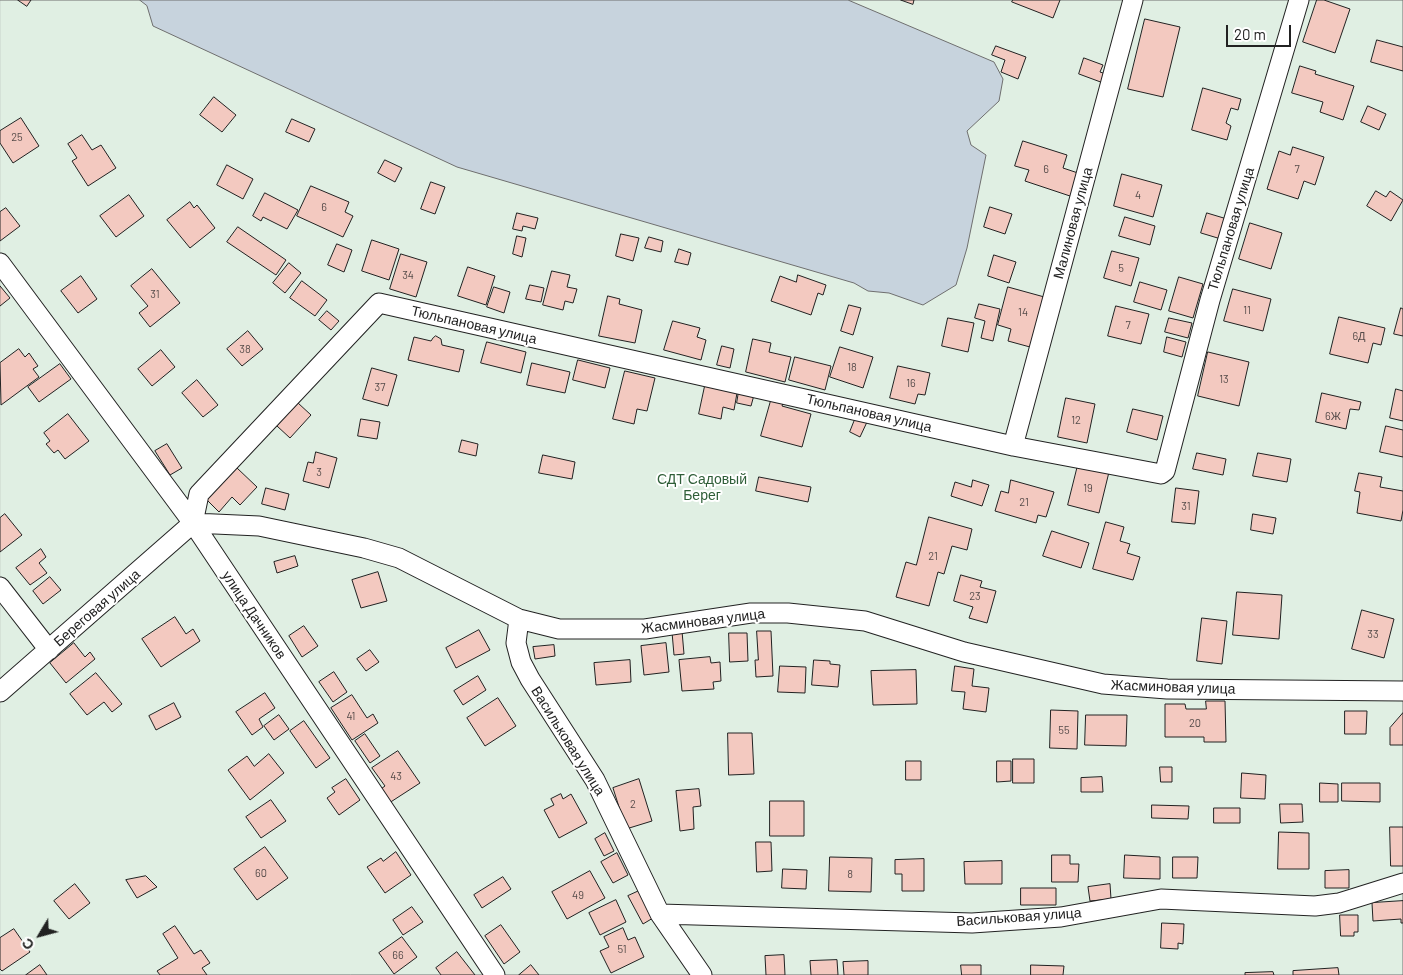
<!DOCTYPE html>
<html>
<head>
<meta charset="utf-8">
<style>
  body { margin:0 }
  #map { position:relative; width:1403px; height:975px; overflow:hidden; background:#fff; font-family:Barlow,sans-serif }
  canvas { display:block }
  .north { position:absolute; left:15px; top:910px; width:50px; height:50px; -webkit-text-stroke:4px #fff; paint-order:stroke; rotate:233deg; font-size:14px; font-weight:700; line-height:20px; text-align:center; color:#222 }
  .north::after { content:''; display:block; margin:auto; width:18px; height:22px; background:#222; clip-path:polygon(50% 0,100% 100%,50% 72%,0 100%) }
  .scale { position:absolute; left:1226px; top:25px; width:65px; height:22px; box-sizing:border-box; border:2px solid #222; border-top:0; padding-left:6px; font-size:15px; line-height:18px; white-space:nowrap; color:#222; -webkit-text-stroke:4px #fff; paint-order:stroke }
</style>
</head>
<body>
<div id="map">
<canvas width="1403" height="975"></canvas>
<div class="north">С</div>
<div class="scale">20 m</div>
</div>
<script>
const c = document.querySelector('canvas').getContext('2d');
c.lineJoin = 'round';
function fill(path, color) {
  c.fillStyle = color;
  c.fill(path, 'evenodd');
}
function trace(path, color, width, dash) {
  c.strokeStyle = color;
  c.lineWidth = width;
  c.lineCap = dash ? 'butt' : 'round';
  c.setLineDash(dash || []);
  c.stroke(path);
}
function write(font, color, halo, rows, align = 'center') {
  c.font = font + ' Barlow,sans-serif';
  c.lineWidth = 4;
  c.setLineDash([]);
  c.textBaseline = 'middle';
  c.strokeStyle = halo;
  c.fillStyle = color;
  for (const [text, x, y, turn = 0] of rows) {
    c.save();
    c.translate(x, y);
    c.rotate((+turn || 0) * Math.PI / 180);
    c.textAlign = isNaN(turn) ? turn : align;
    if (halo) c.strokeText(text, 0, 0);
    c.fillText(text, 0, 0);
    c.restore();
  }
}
const green = new Path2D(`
  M0 0H1403V975H0Z`);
fill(green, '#e0efe3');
trace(green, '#6f6f6f', 1);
const water = new Path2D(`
  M140 0H848L994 62 1003 79 999 101 967 131 971 145 986 155 967 248 956 285 923 305 889 293 868 291 854 283 457 167 153 26 147 6Z`);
fill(water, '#c7d3dd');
trace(water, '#6f6f6f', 1);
const building = new Path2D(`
  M18 0H31L27 6Z
  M901 0H914L913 4Z
  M1013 0H1060L1053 18 1012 2Z
  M1317 0H1324L1350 9 1335 53 1303 42Z
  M1145 19 1180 27 1163 97 1128 89Z
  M1377 40 1403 47V71L1371 62Z
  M996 46 1026 57 1018 79 1001 72 1005 60 992 55Z
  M1084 58 1103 65 1100 72 1109 75 1106 84 1079 74Z
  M1300 66 1316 71 1315 74 1354 86 1343 120 1320 112 1323 102 1292 93Z
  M1203 88 1241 99 1238 110 1231 108 1226 123 1231 126 1227 140 1192 130Z
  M214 97 236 115 222 132 200 115Z
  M1368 106 1386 114 1379 130 1361 122Z
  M21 118 39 146 13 163 0 143V131Z
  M292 119 315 129 309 142 286 132Z
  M82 135 92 150 101 145 116 168 88 186 72 161 77 158 68 144Z
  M1023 141 1067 155 1063 168 1081 174 1073 197 1025 181 1029 170 1015 166Z
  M1293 147 1324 157 1315 185 1304 181 1298 199 1267 189 1279 151 1290 155Z
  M385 160 402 168 395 182 378 173Z
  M227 165 253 179 243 199 217 185Z
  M1122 174 1162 185 1153 217 1114 206Z
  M431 182 445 187 435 214 421 209Z
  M311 186 349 202 345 212 353 216 343 237 297 216Z
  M1376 191 1386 197 1390 191 1403 200 1391 221 1367 206Z
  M265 193 298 210 287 229 263 217 261 221 253 216Z
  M129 195 144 216 116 237 100 216Z
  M190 202 194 208 197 205 215 228 190 248 167 220Z
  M990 207 1012 214 1005 234 984 227Z
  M6 208 20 226 0 241V212Z
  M517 213 538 218 535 229 523 226 522 231 513 229Z
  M1207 213 1227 219 1221 239 1201 233Z
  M1125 217 1155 226 1150 245 1119 236Z
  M1250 223 1282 233 1271 269 1239 259Z
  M238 227 286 260 276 275 227 242Z
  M621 234 639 238 633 261 616 256Z
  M517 236 526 238 522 257 513 254Z
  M649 237 663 241 661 252 645 248Z
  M372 240 399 249 389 280 362 271Z
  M337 244 352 250 344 272 328 265Z
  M679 249 691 253 688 265 675 262Z
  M1112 251 1139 258 1131 286 1104 278Z
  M401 254 427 262 416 297 390 289Z
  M994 255 1016 262 1009 283 988 276Z
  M289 263 301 273 285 293 273 283Z
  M468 267 495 276 486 305 458 296Z
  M152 269 180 303 150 327 139 313 148 306 131 286Z
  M552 271 570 275 567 287 577 289 573 303 565 301 563 310 543 305Z
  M798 275 826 285 823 295 818 293 811 315 771 301 780 276 796 282Z
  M81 276 97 299 78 313 61 291Z
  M1179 277 1203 284 1193 318 1169 311Z
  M302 281 327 300 315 316 290 298Z
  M1140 282 1167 290 1161 310 1134 302Z
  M530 285 544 288 541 302 526 299Z
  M0 286 10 298 0 306Z
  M494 287 510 292 504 313 487 307Z
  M1008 287 1048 298 1038 333 1034 332 1030 347 1008 341 1011 329 998 325Z
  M1233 289 1271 299 1263 331 1224 321Z
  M608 296 620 299 619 304 642 310 635 343 599 336Z
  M979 304 1000 309 993 341 981 338 985 321 975 318Z
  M849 305 861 308 853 335 841 331Z
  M1116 306 1149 314 1141 344 1108 336Z
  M1401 308 1403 309V336L1394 334Z
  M327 311 339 321 331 330 319 320Z
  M1339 317 1385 328 1381 345 1373 343 1368 363 1330 354Z
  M948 318 974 323 968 352 942 346Z
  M1169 318 1192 323 1188 338 1165 332Z
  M673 321 700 328 697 337 706 340 701 360 664 350Z
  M248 331 263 349 242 366 227 349Z
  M436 336 441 339 442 345 464 350 459 372 408 360 414 337 431 341 433 338Z
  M1167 337 1186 342 1182 357 1164 352Z
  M753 339 771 343 769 352 791 357 785 382 746 372Z
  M487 342 526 352 521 373 481 363Z
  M722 346 734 349 730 368 717 365Z
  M840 347 873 357 863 388 830 377Z
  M19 349 25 357 29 353 38 366 33 369 39 377 1 405 0 363Z
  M161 350 175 367 152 386 138 369Z
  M1208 352 1249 362 1239 406 1198 396Z
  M795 357 831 366 825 390 789 380Z
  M578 360 610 368 605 388 573 380Z
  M532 363 570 372 565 393 527 385Z
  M60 364 71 379 39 402 28 387Z
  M898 366 930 373 925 395 918 394 915 404 890 398Z
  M372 368 397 375 388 406 363 399Z
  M625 371 655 378 647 411 637 409 634 424 613 419Z
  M197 380 218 405 203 417 182 393Z
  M705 386 737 393 734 410 723 407 721 419 699 414Z
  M1396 389 1403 391V421L1390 418Z
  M739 391 754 395 751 406 737 403Z
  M1322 393 1361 402 1359 410 1350 409 1346 429 1316 422Z
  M772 397 784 400 782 406 811 414 802 447 761 436Z
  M1066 398 1095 404 1087 443 1058 437Z
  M298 403 311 415 290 438 277 426Z
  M1133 409 1163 416 1157 440 1127 432Z
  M68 414 89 441 65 459 58 450 54 453 46 444 50 441 44 433Z
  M856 417 867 422 860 437 850 432Z
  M361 419 380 422 377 439 358 436Z
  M1386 426 1403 430V457L1380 452Z
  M462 440 478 444 476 456 459 452Z
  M167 444 182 468 170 475 155 451Z
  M316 452 337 458 329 488 303 481 308 462 313 463Z
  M1197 453 1226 459 1223 475 1193 469Z
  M1258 453 1291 459 1287 482 1253 476Z
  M543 455 575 462 572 479 539 473Z
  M1078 465 1109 472 1099 513 1068 505Z
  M237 468 257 487 240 505 232 497 219 512 207 500Z
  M1359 473 1382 477 1380 487 1403 491V510L1401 521 1357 513 1360 492 1355 491Z
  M759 477 811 487 808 502 756 491Z
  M973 480 989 485 982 506 951 496 955 482 971 487Z
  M1011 480 1054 492 1046 517 1038 515 1036 523 995 511 1001 491 1008 493Z
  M266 488 289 494 285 510 262 504Z
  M1176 488 1199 491 1195 524 1172 522Z
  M5 514 22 535 0 552V518Z
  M1253 514 1276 518 1273 534 1251 530Z
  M929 517 972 529 967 550 952 546 944 574 938 572 929 606 896 597 906 562 916 565Z
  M1106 522 1124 527 1120 541 1130 544 1127 553 1140 557 1133 580 1093 569Z
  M1052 531 1089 543 1081 568 1043 556Z
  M41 549 46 557 39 563 47 573 30 585 16 568Z
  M295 556 298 566 277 573 274 562Z
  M378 572 387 601 361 608 352 580Z
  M961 575 982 581 980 587 996 591 987 623 969 618 973 607 954 601Z
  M50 577 61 590 43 604 33 591Z
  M1237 592 1282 595 1279 639 1233 635Z
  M1362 610 1394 619 1384 658 1352 649Z
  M175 617 186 634 193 629 200 641 161 667 142 639Z
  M1202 618 1227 621 1222 664 1197 661Z
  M304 626 318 646 302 657 289 636Z
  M479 630 490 650 456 668 446 648Z
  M682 631 684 654 674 655 672 632Z
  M757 631H771L773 676 756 677 755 660H758Z
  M729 633H747L748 661 730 662Z
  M74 643 85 657 90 652 95 659 66 683 50 663Z
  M666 643 669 672 644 675 641 646Z
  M554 645 555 656 535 659 533 647Z
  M370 650 379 662 366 671 357 659Z
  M710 657 711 663 720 662 721 681 713 682 714 689 682 691 679 660Z
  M630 660 631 682 596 685 594 663Z
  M814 660 830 661V664L840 665 838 687 812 685Z
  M780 666 806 667 805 693 778 692Z
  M955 666 974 669 972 686 989 688 986 712 963 709 965 692 952 691Z
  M916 670 917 704 873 705 871 671Z
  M334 672 347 692 333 702 319 682Z
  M96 673 122 704 112 712 104 702 87 715 70 694Z
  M478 676 486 690 463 705 454 691Z
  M265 693 275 708 259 719 263 727 252 735 236 712Z
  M352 695 367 718 373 714 378 723 352 740 331 708Z
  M498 698 516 726 485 746 467 718Z
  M1206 701H1225L1226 742H1204V737H1165V704H1185L1186 709H1206Z
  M174 703 181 717 156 730 149 716Z
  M1051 710 1078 711 1077 749 1050 748Z
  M1345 711H1367L1366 734H1345Z
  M1403 713V745H1390V728Z
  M279 715 289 729 274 740 264 726Z
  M1086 715H1127L1126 746 1085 745Z
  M304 721 330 758 316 768 290 731Z
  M728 733H752L754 774 729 775Z
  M365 734 380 756 370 763 355 741Z
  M398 751 420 783 386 805 378 791 385 786 372 768Z
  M269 754 284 773 250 800 228 770 247 756 254 766Z
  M1013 759H1034V783H1013Z
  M906 761H921V780H906Z
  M997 761H1011V781L997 782Z
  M1160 767H1172V782H1161Z
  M1242 773 1266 775 1265 799 1241 798Z
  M1102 777 1103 792H1081V778Z
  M346 779 360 800 339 815 327 798 335 792 332 788Z
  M639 779 652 821 626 829 613 788Z
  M1320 783 1338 784V802H1320Z
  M1342 783H1380V802L1342 801Z
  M699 789 701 806 693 807 694 829 680 831 676 791Z
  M561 794 563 799 571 794 587 823 559 838 544 810 554 805 551 799Z
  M271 800 286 821 261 838 246 817Z
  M770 801H804V836H770Z
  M1280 804H1302L1303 822 1281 823Z
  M1152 805 1189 806 1188 819 1152 818Z
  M1214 808H1240V823H1214Z
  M1390 827H1403V866H1391Z
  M1279 832 1309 833V869H1278Z
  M605 833 614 851 604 856 595 839Z
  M756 842H771L772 871 757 872Z
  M265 847 288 878 257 900 234 869Z
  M396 852 411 875 385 893 367 867 381 858 383 861Z
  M617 853 628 875 613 883 601 862Z
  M1052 855H1070V864H1079L1078 882H1052Z
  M1125 855 1160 857V879L1124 878Z
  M830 857 872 858 871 892 829 891Z
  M1173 857H1198L1197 878H1173Z
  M924 859V891H902V874H895V860Z
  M1002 861V884H965L964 862Z
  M783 869 807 870 806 889 782 888Z
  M1349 870V888H1325V871Z
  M590 871 605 898 567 919 552 892Z
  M146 876 157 887 137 898 126 880Z
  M503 877 511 889 482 908 474 895Z
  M75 884 90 903 69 919 54 901Z
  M1110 884 1111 899 1090 901 1088 887Z
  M1021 888H1056V905H1021Z
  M639 891 653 918 643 924 628 896Z
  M616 900 626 922 600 935 589 913Z
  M1403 901V923H1401V919L1373 921 1372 903Z
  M412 907 423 922 403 935 393 920Z
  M1340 915H1358V932H1354V936H1341Z
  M1162 923 1184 924 1183 944 1178 943V949L1161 948Z
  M501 925 520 952 504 964 485 936Z
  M175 926 194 954 201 950 210 963 202 968 207 975H160L157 971 178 958 163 934Z
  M623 928 628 940 635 937 644 957 611 973 600 951 609 947 604 937Z
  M14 929 30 952 2 971 0 969V938Z
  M402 937 417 957 394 974 379 953Z
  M457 952 475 975H441L436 968Z
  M784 955 785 975H766L765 956Z
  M837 960 838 975H811L810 961Z
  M868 961V975H844L843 962Z
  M40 965 47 975H26Z
  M531 965 539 975H519Z
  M961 965H981V975H962Z
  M1031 965 1064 966 1063 975H1031Z
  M1338 968 1339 975H1293V971Z
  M1273 972 1274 975H1245V973Z`);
fill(building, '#f3c9c0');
trace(building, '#222', 1);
const minor = new Path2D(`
  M0 263 193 523 495 975
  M1013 446 1133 0
  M193 523 199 494 379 303 1013 446 1161 474 1165 471 1210 300 1299 0
  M193 523 259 526 364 548 399 558 519 619 559 629H645L751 613H788L865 621 964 652 1103 684 1167 689 1403 691
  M0 587 49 650
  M519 619 516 643 521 662 530 679 595 780 660 914 702 975
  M0 692 193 523
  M660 914 972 923 1061 917 1161 899 1315 906 1339 903 1403 883`);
trace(minor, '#222', 21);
trace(minor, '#fff', 19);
write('11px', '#564c4a', null, [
  ["25",17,137],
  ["6",1046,169],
  ["7",1297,169],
  ["4",1138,195],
  ["6",324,207],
  ["5",1121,268],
  ["34",408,275],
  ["31",155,294],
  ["11",1247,310],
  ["14",1023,312],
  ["7",1128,325],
  ["6Д",1359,336],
  ["38",245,349],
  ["18",852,367],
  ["13",1224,379],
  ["16",911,383],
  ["37",380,387],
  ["6Ж",1333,416],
  ["12",1076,420],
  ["3",319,472],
  ["19",1088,488],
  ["21",1024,502],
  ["31",1186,506],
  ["21",933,556],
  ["23",975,596],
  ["33",1373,634],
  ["41",351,716],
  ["20",1195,723],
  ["55",1064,730],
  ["43",396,776],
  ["2",633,804],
  ["60",261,873],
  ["8",850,874],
  ["49",578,895],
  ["51",622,949],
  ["66",398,955]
]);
write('14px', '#222', '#fff', [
  ["Малиновая улица",1073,223,-75],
  ["Тюльпановая улица",1231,229,-73],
  ["Тюльпановая улица",474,325,13],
  ["Тюльпановая улица",869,413,13],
  ["Береговая улица",97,608,-41],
  ["улица Дачников",254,615,56],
  ["Жасминовая улица",703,621,-7],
  ["Жасминовая улица",1173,687,2],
  ["Васильковая улица",568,741,58],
  ["Васильковая улица",1019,917,-4]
]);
write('14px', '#2f5e38', '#fff', [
  ["СДТ Садовый",702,479],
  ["Берег",702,495]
]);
</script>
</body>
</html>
